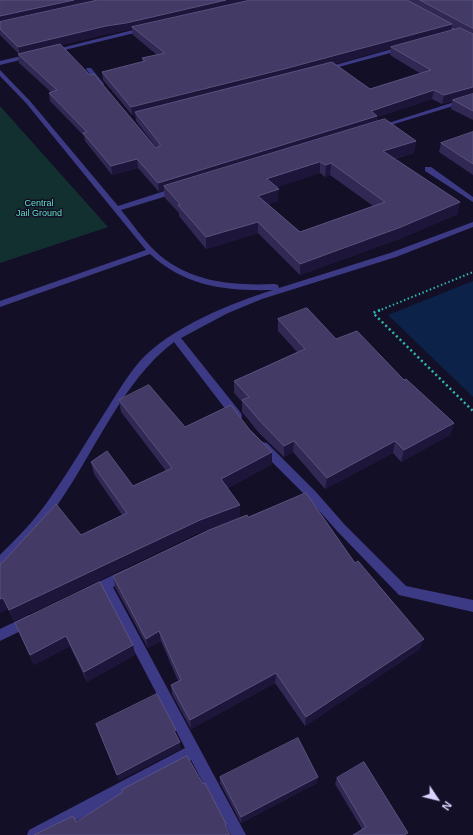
<!DOCTYPE html>
<html>
<head>
<meta charset="utf-8">
<style>
  body { margin:0 }
  #map { position:relative; width:473px; height:835px; overflow:hidden; background:#130f26; font-family:Helvetica,sans-serif }
  canvas { display:block }
  .north { position:absolute; left:417px; top:779px; width:40px; height:40px; -webkit-text-stroke:3px #130f26; paint-order:stroke; rotate:125deg; font-size:11px; font-weight:700; line-height:16px; text-align:center; color:#d9d4ff }
  .north::after { content:''; display:block; margin:auto; width:14px; height:18px; background:#d9d4ff; clip-path:polygon(50% 0,100% 100%,50% 72%,0 100%) }
</style>
</head>
<body>
<div id="map">
<canvas width="473" height="835"></canvas>
<div class="north">N</div>
</div>
<script>
const c = document.querySelector('canvas').getContext('2d');
c.lineJoin = 'round';
function fill(path, color) {
  c.fillStyle = color;
  c.fill(path, 'evenodd');
}
function trace(path, color, width, dash) {
  c.strokeStyle = color;
  c.lineWidth = width;
  c.lineCap = dash ? 'butt' : 'round';
  c.setLineDash(dash || []);
  c.stroke(path);
}
function write(font, color, halo, rows, align = 'center') {
  c.font = font + ' Helvetica,sans-serif';
  c.lineWidth = 3;
  c.setLineDash([]);
  c.textBaseline = 'middle';
  c.strokeStyle = halo;
  c.fillStyle = color;
  for (const [text, x, y, turn = 0] of rows) {
    c.save();
    c.translate(x, y);
    c.rotate((+turn || 0) * Math.PI / 180);
    c.textAlign = isNaN(turn) ? turn : align;
    if (halo) c.strokeText(text, 0, 0);
    c.fillText(text, 0, 0);
    c.restore();
  }
}
fill(new Path2D(`
  M0 106 108 227 0 263Z`), '#12302f');
fill(new Path2D(`
  M473 281V397L388 315Z`), '#0c2248');
trace(new Path2D(`
  M378 311 473 272`), '#2fb8b0', 2, [1.5, 2.5]);
trace(new Path2D(`
  M380 310 373 313 473 411`), '#2fb8b0', 2.5, [2, 3]);
fill(new Path2D(`
  M425 167H431L473 197V202L425 171Z`), '#3d3a85');
fill(new Path2D(`
  M145 27 148 29 147 30 52 53 49 51Z
  M403 46 405 47V49L324 71 321 69Z
  M30 54 32 55V57L0 65V61Z
  M87 68H91L104 84 103 85H99L86 69Z
  M0 70 30 101 118 206 174 188H180V192L121 210C132 223 142 238 154 250 187 282 231 286 275 284L278 285 279 288 390 253 473 222V227L396 257 262 299 228 313 181 338 241 413 242 416 241 419H233L174 342C122 381 94 454 56 507 41 529 22 547 4 567L0 568V555C17 538 34 521 48 501 70 470 89 437 109 406 119 390 128 375 140 361 170 328 231 303 273 290 226 291 186 287 150 254L0 307V301L146 250 26 103 0 76Z
  M473 96V100L381 128 376 127Z
  M263 442 267 443 316 492 345 525 406 586 473 600V612L399 595 337 531 308 498 259 449 258 446 259 443Z
  M126 569 130 570 132 574 130 578 113 587 246 835H231L191 760 49 835H27L29 830 185 748 103 591 90 597 86 596 84 592 86 588Z
  M29 615 33 617 35 621 33 625 0 641V629Z`), '#3d3a85');
fill(new Path2D(`
  M438 21H442L473 38V42L438 23Z`), '#3d3a85');
fill(new Path2D(`
  M0 0H473V120L451 109 452 101 442 104 432 99 377 117V121L416 141 414 153 394 159 458 214 399 239 300 275 258 233 206 249 179 216V213L165 198 164 190 159 192 138 168 112 175 85 141 84 136 50 101 49 93 51 92 19 63 18 54H19L0 35ZM452 26 458 29 451 31ZM132 29 133 35 157 55 142 58 143 62 102 72 103 80 132 115 135 114 136 121 157 148H156L61 45 107 34ZM391 48 390 55 421 74 370 89 334 64ZM320 173 325 177 330 175 373 206 300 232 268 204 278 201 276 187Z
  M473 132V175L439 152 441 143Z
  M278 319 336 339 404 380 454 423 450 435 401 462 393 453 325 489 293 452 284 457 259 433 242 412V402L234 393V381L297 352 278 331Z
  M119 400 185 427 249 429 272 452V464L228 488 240 517 200 532 14 621 8 609 81 535 122 515 94 474 91 462 133 486 166 471 121 412Z
  M248 517 355 563 420 649 305 726 275 683 191 729 172 694 171 685 178 681 161 641 148 648 115 587 113 576Z
  M15 623 133 645 135 655 87 682 70 646 34 665Z
  M220 777 317 783 241 823 220 783Z
  M337 778 408 833 362 829 335 784Z`), '#312854');
fill(new Path2D(`
  M74 0H109L0 25V16Z
  M226 0H260L132 27V29L107 34 20 55 18 47 106 26Z
  M452 24 451 32 391 47V48L284 78 135 112V114L132 115 131 107Z
  M473 87V95L453 100 452 101 442 104 444 95Z
  M434 90 432 99 377 117 376 124 164 186V190L159 192 158 183Z
  M416 141 414 153 381 162 383 151Z
  M137 159 138 168 112 175 111 166Z
  M320 162V173L267 191V179Z
  M331 163 330 175 325 177 326 165Z
  M279 189 278 201 258 208V196Z
  M460 202 458 214 399 239 300 275V264Z
  M258 222V233L206 249V237Z
  M454 423 450 435 401 462 404 450Z
  M294 441 293 452 284 457V446Z
  M395 441 393 453 325 489 327 478Z
  M272 452V464L222 491 221 479Z
  M240 505V517L200 532 14 621 9 610 200 520Z
  M3 598 8 609 0 613V599Z
  M159 631 161 641 148 648 146 639Z
  M66 636 70 646 34 665 30 655Z
  M424 639 420 649 305 726 306 717Z
  M133 645 135 655 87 682 84 672Z
  M276 673 275 683 191 729 190 720Z
  M176 730 177 736 175 738 174 731Z
  M180 742 181 749 119 781 117 775Z
  M318 777 317 783 241 823V817Z`), '#1d163a');
const building = new Path2D(`
  M0 0H74L0 16Z
  M98 0H226L126 23 106 26 18 47 0 29V22Z
  M251 0H407L452 24 284 69 131 107 102 72 145 61 142 58 165 53 132 27Z
  M420 0H473V28Z
  M460 28 473 34V87L444 95 434 90 371 111 377 116 158 183 137 159 111 166 83 133 87 132 49 93 57 90 18 54 60 44 90 75 94 74 156 148 160 146V144L135 112 332 62 370 89 431 70 391 47Z
  M473 94V111L453 100Z
  M385 119 416 141 383 151 460 202 401 227 300 264 258 222 206 237 178 205 180 204 164 186ZM320 162 326 165 331 163 385 202 300 232 258 196 279 189 267 179Z
  M473 132V164L441 143Z
  M307 308 336 339 357 331 404 380 406 379 454 423 404 450 395 441 327 478 294 441 284 446 260 421 242 400 249 397 234 381 305 349 278 319Z
  M149 385 185 427 231 405 249 429 272 452 221 479 240 505 200 520 9 610 3 598 0 599V564L4 561 56 504 81 535 127 513 91 462 107 451 133 486 172 468 119 400Z
  M306 493 355 563 358 561 424 639 306 717 276 673 190 720 171 685 181 680 159 631 146 639 113 576 209 530 247 515 248 517Z
  M100 582 133 645 84 672 66 636 30 655 15 623Z
  M157 694 176 730 174 731 180 742 117 775 96 724Z
  M298 738 318 777 241 817 220 777Z
  M187 756 203 784 205 783 226 824 225 825 230 835H34L73 816 76 822 123 792 122 790Z
  M364 762 408 833 404 835H353L366 827 337 778Z`);
fill(building, '#433a66');
trace(building, '#5a527e', 1);
write('9px', '#5fe0c0', '#130f26', [
  ["Central",39,204],
  ["Jail Ground",39,214]
]);
</script>
</body>
</html>
